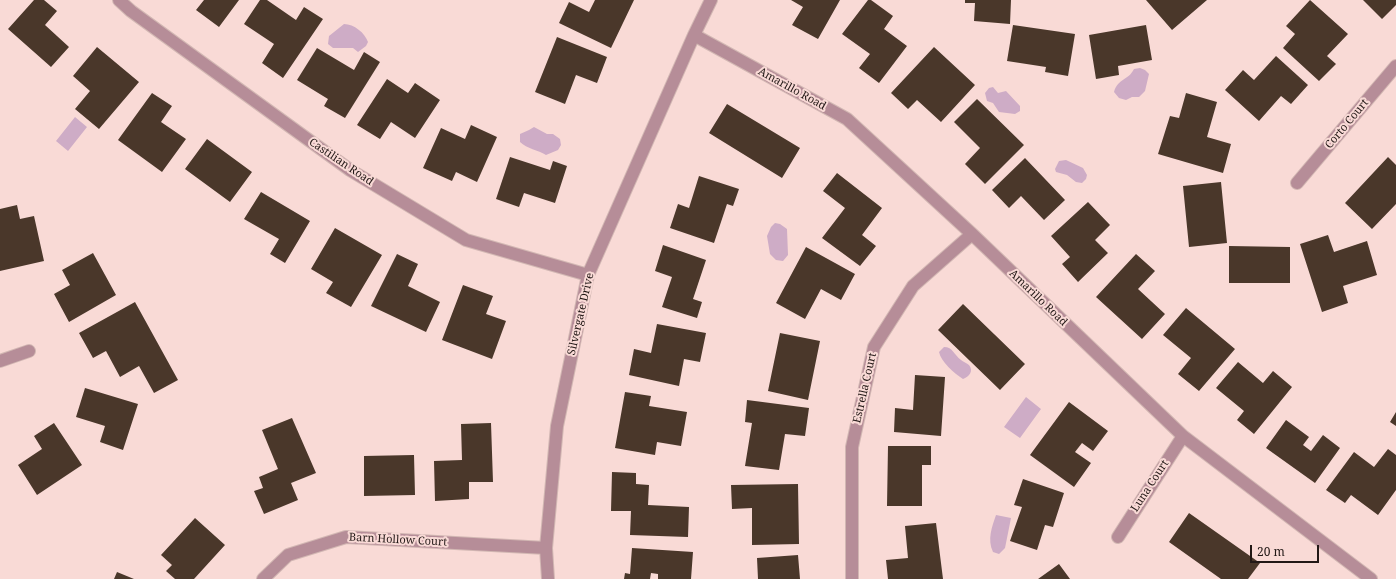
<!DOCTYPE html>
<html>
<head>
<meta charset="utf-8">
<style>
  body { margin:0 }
  #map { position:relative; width:1396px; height:579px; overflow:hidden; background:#f9dad6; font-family:"Noto Serif",serif }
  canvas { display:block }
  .scale { position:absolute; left:1250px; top:545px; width:69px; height:18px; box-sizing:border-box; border:2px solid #221816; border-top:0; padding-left:5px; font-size:12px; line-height:14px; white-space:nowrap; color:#221816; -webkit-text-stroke:3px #f9dad6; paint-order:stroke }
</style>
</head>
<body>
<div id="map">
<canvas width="1396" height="579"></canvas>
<div class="scale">20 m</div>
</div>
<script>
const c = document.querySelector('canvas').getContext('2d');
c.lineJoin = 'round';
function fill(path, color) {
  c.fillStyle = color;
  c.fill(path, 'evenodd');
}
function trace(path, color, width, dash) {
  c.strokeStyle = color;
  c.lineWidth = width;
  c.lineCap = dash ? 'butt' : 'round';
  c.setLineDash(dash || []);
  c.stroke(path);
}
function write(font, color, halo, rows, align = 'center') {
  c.font = font + ' "Noto Serif",serif';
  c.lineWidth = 4;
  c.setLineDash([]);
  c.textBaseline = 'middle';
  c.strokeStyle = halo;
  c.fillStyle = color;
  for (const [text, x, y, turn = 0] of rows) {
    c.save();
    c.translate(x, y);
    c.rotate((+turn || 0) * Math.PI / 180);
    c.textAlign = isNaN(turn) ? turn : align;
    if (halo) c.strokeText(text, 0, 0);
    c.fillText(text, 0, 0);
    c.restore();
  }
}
fill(new Path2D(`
  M344 24C354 24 365 33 368 42L366 46 358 52 353 48H333L328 44 329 36Z
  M1140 68 1145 70 1149 74 1145 91 1139 97H1132L1126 100 1119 98 1114 92C1118 78 1128 81 1134 69Z
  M993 87 998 93 1006 91 1020 106V111L1015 114 999 112 993 103 987 101 985 93 989 88Z
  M75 117 87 127 68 151 56 141Z
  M534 127 547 134H553L560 139 561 145 558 150 546 155C538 150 527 149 520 142V134L529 130Z
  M1066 160 1083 168 1087 175 1086 179 1082 183 1076 182 1067 175 1056 172 1055 169 1059 161Z
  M775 223 780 224 787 229 788 255 783 261 776 260 770 254 767 236 771 227Z
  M944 347C953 347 954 355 961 360 963 362 967 363 969 365 974 371 969 377 963 379 954 373 941 362 939 352Z
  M1026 397 1041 409 1020 438 1004 427Z
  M996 515 1011 518 1005 548 999 554 993 552C987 539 992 527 996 515Z`), '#ceacc6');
fill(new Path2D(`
  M34 0H44L57 11 45 25 69 47 51 67 8 29Z
  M204 0H239L219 27 196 10Z
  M260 0H267L296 20 304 7 323 19 283 78 262 63 274 44 244 24Z
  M595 0H634L611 48 559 23 569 2 589 12Z
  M791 0H840L818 39 792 25 803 7Z
  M868 0H871L893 16 884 29 907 46 879 83 859 68 870 54 842 34Z
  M965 0H1011L1010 24 974 21 975 3H965Z
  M1146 0H1207L1172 30Z
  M1310 0 1348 34 1327 56 1336 64 1319 81 1283 48 1295 34 1286 26Z
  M1363 0H1396V5L1382 19Z
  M1013 25 1075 34 1068 76 1045 72 1046 67 1007 61Z
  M1146 25 1152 60 1118 66 1119 75 1096 79 1089 35Z
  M557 37 607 57 597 83 576 75 565 104 535 92Z
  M97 47 139 82 99 129 75 109 90 91 73 76Z
  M934 47 975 85 941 122 917 100 908 109 891 93Z
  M317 48 354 70 364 52 380 62 345 118 324 106 328 99 297 80Z
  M1276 56 1308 85 1291 104 1281 96 1259 121 1225 90 1243 70 1254 80Z
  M387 79 408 93 415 83 440 100 415 138 391 122 380 139 357 125Z
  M152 93 172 106 161 122 186 139 162 172 118 140Z
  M1186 93 1217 102 1207 137 1231 144 1223 173 1158 154 1170 116 1179 118Z
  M977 99 1024 145 985 184 965 164 980 148 954 122Z
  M727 104 800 148 782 178 709 133Z
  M471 125 497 137 477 182 456 172 452 181 423 168 441 128 465 139Z
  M207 139 252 172 230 202 185 169Z
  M510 157 550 170 553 161 567 166 555 203 524 193 519 207 496 199Z
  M1388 157 1396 165V204L1372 229 1345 203Z
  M1025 158 1065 200 1044 220 1021 196 1009 208 992 190Z
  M837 173 882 208 862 235 876 246 860 266 822 238 845 208 823 191Z
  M699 176 739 189 733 206 727 204 714 243 670 228 678 204 689 208Z
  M1221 182 1227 243 1189 247 1183 186Z
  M261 192 310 221 285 263 270 254 279 239 244 219Z
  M1088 202 1110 225 1095 240 1108 253 1078 282 1062 264 1070 257 1051 236Z
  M17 205 20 219 34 216 44 261 0 271V209Z
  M335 228 382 255 351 307 326 293 333 282 311 269Z
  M1328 235 1334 252 1367 241 1377 275 1343 286 1348 303 1322 312 1300 244Z
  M663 245 706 260 693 299 702 302 697 318 662 307 672 277 655 271Z
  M1229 246 1290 247V283H1229Z
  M806 247 855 274 841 300 821 289 805 319 776 303Z
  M93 253 116 295 69 322 54 294 70 285 62 270Z
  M397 254 418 264 408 286 440 302 426 332 371 306Z
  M1136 254 1155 271 1138 289 1165 314 1142 339 1096 297Z
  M463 285 493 296 486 314 506 321 492 359 442 340Z
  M135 302 178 380 154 393 139 366 120 377 106 351 93 358 79 333Z
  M963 304 1025 364 1000 390 938 330Z
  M1186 308 1235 349 1199 391 1178 374 1191 358 1163 335Z
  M657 324 706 333 700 362 684 359 679 386 629 375 634 349 651 353Z
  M780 333 820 341 808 400 768 391Z
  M1238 362 1263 383 1273 371 1292 387 1254 434 1237 420 1244 411 1216 388Z
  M915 375 945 377 941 436 894 432 895 408 913 410Z
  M85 388 138 404 123 450 100 442 105 426 76 417Z
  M625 392 651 396 649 406 687 412 681 446 657 442 655 455 615 448Z
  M747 400 809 408 805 436 785 434 779 470 745 466 752 423 745 422Z
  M1069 402 1108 431 1093 451 1082 443 1075 452 1091 463 1074 487 1030 455Z
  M1396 412V426L1390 422Z
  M292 418 316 473 291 483 298 500 264 514 254 491 263 488 259 477 278 469 262 430Z
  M1286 420 1309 437 1303 445 1311 451 1323 435 1340 448 1315 483 1266 448Z
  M54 423 82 465 37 495 18 465 42 449 34 436Z
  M491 423 493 482H469V499L435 501 434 461 462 460 461 424Z
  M888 446H931V465H922V506H887Z
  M1388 449 1396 455V490L1378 515 1351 495 1345 503 1326 490 1354 452 1374 467Z
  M414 455 415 495 364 496V456Z
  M612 472 636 473V484L649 485 648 505 689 507 688 537 630 535 631 511H611Z
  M1023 479 1064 493 1053 527 1045 525 1037 550 1010 541 1022 507 1014 505Z
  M798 484 799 544 752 545V508L732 509 731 485Z
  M1189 513 1260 563 1248 579H1221L1169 542Z
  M195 518 225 545 194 579H175L166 571 172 565 161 555Z
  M936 523 943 579H888L886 560 908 558 905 526Z
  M632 548 693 552 691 579H658V574L651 573 650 579H624L625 573 630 574Z
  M798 555 800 579H758L757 558Z
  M1059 564 1070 579H1038Z
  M117 572 134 579H114Z`), '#4a372a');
const minor = new Path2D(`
  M119 0 131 11 350 170 466 240 588 275
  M694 35 847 119 972 234 1183 436 1371 579
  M1297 183 1396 66
  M0 361 29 351
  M1118 537 1183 436
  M263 579 288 555 346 537 546 548
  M548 579 546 548 557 426 588 275 694 35 711 0
  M852 579V447L874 347 913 286 972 234`);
trace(minor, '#d2b7b3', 14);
trace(minor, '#b68d98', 12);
write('11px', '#221816', '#f9dad6', [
  ["Amarillo Road",792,89,29],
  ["Corto Court",1347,124,-50],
  ["Castilian Road",341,162,34],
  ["Amarillo Road",1038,298,44],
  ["Silvergate Drive",581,314,-77],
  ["Estrella Court",865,388,-77],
  ["Luna Court",1150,486,-57],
  ["Barn Hollow Court",398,540,3]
]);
</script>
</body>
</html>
